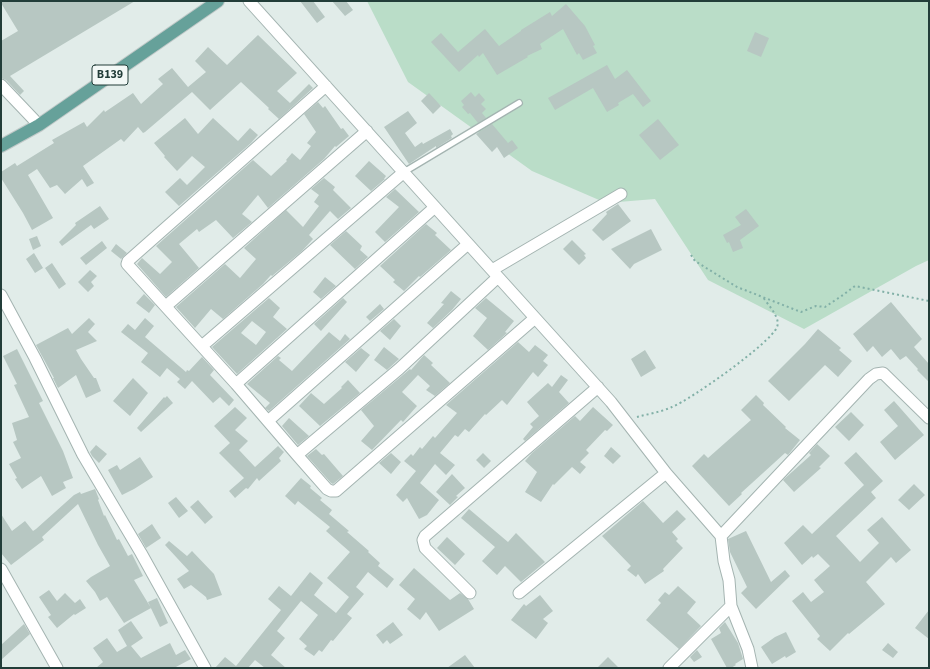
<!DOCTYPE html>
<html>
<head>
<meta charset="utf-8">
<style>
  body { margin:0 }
  #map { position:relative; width:930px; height:669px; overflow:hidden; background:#e1ece9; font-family:"Source Sans 3",sans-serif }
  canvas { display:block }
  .frame { position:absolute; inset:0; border:2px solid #223d39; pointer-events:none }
</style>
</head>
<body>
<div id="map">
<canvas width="930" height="669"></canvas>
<div class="frame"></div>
</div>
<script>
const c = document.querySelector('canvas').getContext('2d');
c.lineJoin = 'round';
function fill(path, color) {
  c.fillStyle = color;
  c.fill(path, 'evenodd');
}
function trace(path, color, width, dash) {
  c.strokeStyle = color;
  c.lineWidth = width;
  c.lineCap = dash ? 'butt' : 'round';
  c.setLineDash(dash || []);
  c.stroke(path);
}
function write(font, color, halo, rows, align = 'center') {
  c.font = font + ' "Source Sans 3",sans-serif';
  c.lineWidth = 3.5;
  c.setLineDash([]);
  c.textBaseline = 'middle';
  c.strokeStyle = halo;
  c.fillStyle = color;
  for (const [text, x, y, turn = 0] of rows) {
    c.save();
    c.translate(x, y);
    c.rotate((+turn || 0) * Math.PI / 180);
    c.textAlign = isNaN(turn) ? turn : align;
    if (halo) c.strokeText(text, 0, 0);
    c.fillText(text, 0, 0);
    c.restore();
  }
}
fill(new Path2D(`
  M367 1H929V260L916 266 804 329 708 280 655 199 606 203 532 171 408 82Z`), '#baddc8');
fill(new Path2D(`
  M1 1H135L10 76 24 91 20 95 6 80 1 78V41L18 31 1 3Z
  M300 1H313L325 17 317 23Z
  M332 1H346L353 10 345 16Z
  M566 4 585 26 595 45 593 46 597 53 583 60 579 53 577 55 563 29 540 44 542 49 527 56 528 57 497 75 483 53 479 57 478 55 459 72 431 42 441 33 458 52 485 29 499 46 521 31V30L550 12 552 16Z
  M755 32 769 38 761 57 747 51Z
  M258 35 297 73 277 91 290 103 309 84 313 88 279 119 268 109 269 108 241 82 210 110 192 92 145 132 143 133 138 127 124 142 121 139 83 166 94 183 87 187 82 179 65 194 57 185 50 188 37 169 28 175 53 218 32 230 23 213 1 178V172L15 163 17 166 54 143 52 140 84 122 87 127 104 110 105 112 133 93 141 104 163 84 158 79 172 68 188 87 206 72 195 61 208 47 227 65Z
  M607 65 615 79 627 70 651 101 643 107 633 94 618 103 619 105 607 112 593 88 555 110 548 98Z
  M471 92 475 97 479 93 485 100 481 104 486 109 482 113 486 118 478 123 470 113 468 114 462 107 464 105 461 101Z
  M429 93 441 106 433 114 421 101Z
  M318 102 323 108 325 106 341 129 343 128 349 136 336 147 335 146 324 159 268 208 258 195 242 214 252 222 233 238 216 220 199 232 197 229 179 244 199 268 166 297 137 264 142 258 160 274 172 262 156 246 253 160 271 176 287 161 286 160 292 153 300 160 311 146 307 143 316 132 304 114Z
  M408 111 417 123 405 133 415 147 422 142 423 144 450 129 453 134 451 136 452 138 436 148V146L409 164 384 127Z
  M185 118 198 134 213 118 238 141 250 128 258 135 251 143 179 206 165 192 180 178 187 185 205 167 192 156 177 171 164 157 165 156 154 143Z
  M658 119 679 145 660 160 639 135Z
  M492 124 508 143 512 140 518 148 504 158 497 147 492 152 476 134Z
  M369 161 386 176 384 179H385L371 191 355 176Z
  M324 178 335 187 333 190 351 208 338 219 330 211 309 235 313 239 302 251 272 276 271 275 263 284 223 319 211 309 195 328 176 307 225 264 240 278 256 259 244 248 286 210 303 227 319 206 314 202 319 195 311 189Z
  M395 189 419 212 385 242 375 232 399 207 386 197Z
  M618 204 631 221 603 241 592 230 607 214 606 212Z
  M100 206 109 219 94 229 91 225 62 246 59 242 76 225 75 223Z
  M746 209 759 226 740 240 743 248 733 252 729 242 727 243 723 235 741 225 735 217Z
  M426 224 437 233 435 235 451 250 420 277 419 276 404 291 393 282 395 280 380 266Z
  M651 229 662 250 634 264 630 269 611 249Z
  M346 231 362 246 360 250 368 257 355 269 330 245Z
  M37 236 41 246 33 250 29 239Z
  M572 240 586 254 584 255 586 258 579 265 563 249Z
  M102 241 107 248 86 265 80 258Z
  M116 244 127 253 121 259 111 251Z
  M34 253 43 268 35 273 26 259Z
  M52 263 66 284 59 289 45 268Z
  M90 270 97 276 91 282 94 286 88 292 78 282Z
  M325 277 336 286 321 299 313 292Z
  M451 291 461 299 452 310 433 328 427 323 444 304 441 303Z
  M144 294 155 305 149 313 136 303Z
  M269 298 280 308 273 317 287 329 237 374 212 347ZM252 321 266 332 256 345 241 333Z
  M343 298 347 302 321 331 314 324Z
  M486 298 514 321 505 332 507 333 488 350 473 336 487 318 475 308Z
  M891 302 922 339 914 347 929 364V382L917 370 918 369 906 356 900 360 891 349 882 357 873 346 867 352 853 334Z
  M380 304 384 309 370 321 366 317Z
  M89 318 95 324 88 332 97 341 76 350 81 359 94 378H96L101 391 86 398 76 375 58 388 53 378H54L36 345 68 328 72 334Z
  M145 318 154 326 145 337 186 372 187 370 189 371 202 357 214 370 210 375 234 400 229 406 220 397 213 403 192 381 185 389 177 382 180 379 167 368 160 377 141 362 148 353 121 332 128 324 135 330Z
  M394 319 401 326 390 340 380 331Z
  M818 329 841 348 839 350 852 361 838 377 825 365 789 401 768 381 805 344Z
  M329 332 340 341 345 334 350 339 269 411 265 408 270 403 247 384 278 356 281 358 279 360 292 371Z
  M518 342 529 352 535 345 548 355 543 361 548 365 538 377 533 372 507 405 502 400 486 415 485 414 469 432 465 429 458 437 455 435 440 453 455 465 446 475 435 464 420 483 439 500 427 515 419 519 407 498 403 502 396 495 416 471 404 461 411 454 413 456 420 447 422 449 433 436 435 438 457 413 446 405Z
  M384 347 399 359 387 370 374 360Z
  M361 348 370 355 356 372 345 362Z
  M17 349 43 401 39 403 63 451 73 478 63 482 66 488 52 496 41 476 22 489 15 479 17 478 9 464 21 458 13 442 17 440 12 423 29 417 14 385 17 384 3 356Z
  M645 350 656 368 641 377 631 359Z
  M424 355 433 363 431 365 450 383 435 396 426 390 430 386 418 375 402 392 417 406 403 422 401 420 372 450 361 441 374 426 361 410 410 369 411 370Z
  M561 375 568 380 559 392 569 403 525 441 523 439 533 427 530 424 539 416 527 402 548 383 552 387Z
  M133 378 148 393 130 416 113 401Z
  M348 380 360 393 320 426 299 406 311 393 324 404 342 388 341 387Z
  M756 395 764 403 763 405 786 427 785 428 800 440 788 455 785 453 741 493 742 494 729 506 692 466 704 454 708 458 751 420 741 410Z
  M167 396 173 403 141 432 137 428 164 397 165 398Z
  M894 401 924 435 895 460 880 442 898 426 884 410Z
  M235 407 247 418 235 430 248 441 239 450 255 467 278 446 284 452 279 458 281 461 259 481 257 478 248 489 246 488 235 498 229 491 244 478 219 453 230 443 214 426Z
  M593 407 613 425 607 431 605 430 586 450 589 453 580 462 586 467 580 474 572 467 554 485 553 484 541 502 525 492 537 472 525 461 532 453 575 416 580 421Z
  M851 412 864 425 849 441 835 427Z
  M289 418 309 436 298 445 282 426Z
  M817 444 830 456 819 467 821 468 794 492 783 480 811 455 809 453Z
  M96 445 107 454 99 463 92 456 90 452Z
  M611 447 621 456 613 464 604 456Z
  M316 449 322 455 324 454 343 476 333 484 331 483 307 456Z
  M856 452 883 481 871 492 876 498 836 536 860 562 879 543 867 530 882 517 911 550 896 563 891 557 866 582 885 604 849 634 848 633 830 651 817 639 820 636 792 601 803 592 811 602 824 592 814 580 830 566 818 554 813 558 812 556 802 565 784 543 803 525 812 534 864 485 844 463Z
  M391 453 401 462 391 474 379 463Z
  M483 453 491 461 484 468 476 460Z
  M140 457 153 477 134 489 122 495 108 470 117 465 120 470Z
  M452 474 465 488 456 496 458 497 450 505 436 492Z
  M301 478 311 486 310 488 322 498 320 500 332 510 329 514 349 531 347 532 369 551 368 552 380 563 378 566 394 579 387 588 368 572 356 587 364 594 347 614 352 618 333 641 331 640 322 652 319 650 314 656 304 649 307 646 299 639 318 615 301 601 277 631 285 638 271 655 286 668H265L255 660 248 668H215L225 657 236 666 281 610 268 599 279 586 291 596 310 572 323 583 314 595 336 613 349 597 327 578 350 552 326 531 330 527 298 501 295 505 285 496Z
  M914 484 925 495 909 510 898 500Z
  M95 489 99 499 98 500 104 516 105 515 117 540 119 539 128 556 132 554 143 576 134 580 151 608 124 623 107 597 100 601 95 592 86 581 91 577 110 566 98 545 78 504 42 537 44 540 11 565 1 553V514L12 531 25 521 33 531 36 529 74 495 80 492 81 494Z
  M176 497 188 511 179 518 168 503Z
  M198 500 213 517 205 524 190 507Z
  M643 501 663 523 677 510 686 519 672 532 678 539 676 541 683 548 663 569 664 571 645 584 638 574 636 577 627 570 631 566 602 536Z
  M469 509 508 542 516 533 545 562 521 582 505 566 497 575 482 561 495 547 461 518Z
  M152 524 161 538 146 548 138 534Z
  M746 531 771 582 785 570 790 576 756 609 741 593 747 587 730 552 728 539Z
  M447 537 465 554 455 565 437 548Z
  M169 541 187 556 192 551 214 574 222 595 207 600 206 597 191 585 184 589 177 579 189 571 165 545Z
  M414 568 450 600 460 593 468 599 474 609 439 631 426 612 420 620 407 609 415 599 399 585Z
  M678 586 696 602 687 613 701 626 679 649 646 620 661 603 658 600 665 592 669 595Z
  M49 590 57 601 65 593 75 603 80 599 86 608 75 615 74 614 57 628 48 617 51 615 39 597Z
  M540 595 553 611 543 619 548 623 536 639 511 620 524 604 526 606Z
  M157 598 168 623 160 627 148 602Z
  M929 610V639L915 628Z
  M131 621 143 638 131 646 141 658 170 643 176 655 185 650 191 659 174 668H96L103 662 93 648 107 638 117 652 127 646 118 630Z
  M393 622 403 635 390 644 387 640 383 644 376 635Z
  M725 622 738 643 743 659 735 664 736 665 731 668H727L711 639 721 633 719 628Z
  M24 624 30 634 1 660V645Z
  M786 632 796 652 786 658 785 656 772 664 761 647 775 637Z
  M888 643 898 652 893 658 882 650Z
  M697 650 702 657 694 662 690 657Z
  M465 655 475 668H447Z
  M608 657 619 668H597Z`), '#b7c7c2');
const service = new Path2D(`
  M404 172 519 103`);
const minor = new Path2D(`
  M249 1 611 402 666 473 721 536 724 561 729 580 731 606 748 649 752 668
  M1 85 39 125
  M326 86 128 261 127 264 236 384 297 455 327 489 331 491H336L535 318
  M492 270 621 194
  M1 295 35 358 83 455 141 553 205 668
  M166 306 367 131
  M202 346 404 172
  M236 384 435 207
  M268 421 468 244
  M297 455 399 369 498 277
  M721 536 869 379 876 374 883 373 929 418
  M1 569 57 668
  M470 593 425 548 423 540 425 536 598 387
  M519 593 666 473
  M669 668 731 606`);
const primary = new Path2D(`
  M1 146 39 125 218 1`);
trace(service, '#a4b4b1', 8);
trace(minor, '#a4b4b1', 13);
trace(primary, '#c1c9c8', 14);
trace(new Path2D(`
  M691 255 695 261 737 287 801 312 816 306 825 307 843 295 855 286 929 301
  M637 417C648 414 661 412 672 407 690 400 771 343 777 327 781 318 768 305 763 297`), '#82b0a7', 2, [2, 3]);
trace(service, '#fff', 5.5);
trace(minor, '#fff', 11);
trace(primary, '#66a19a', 12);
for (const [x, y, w] of [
  [110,75,36]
]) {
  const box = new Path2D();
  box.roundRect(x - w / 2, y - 10, w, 20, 3);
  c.fillStyle = '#f2f8f6';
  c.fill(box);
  trace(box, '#223d39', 1);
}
write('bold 12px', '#223d39', null, [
  ["B139",110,75]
]);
</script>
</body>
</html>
